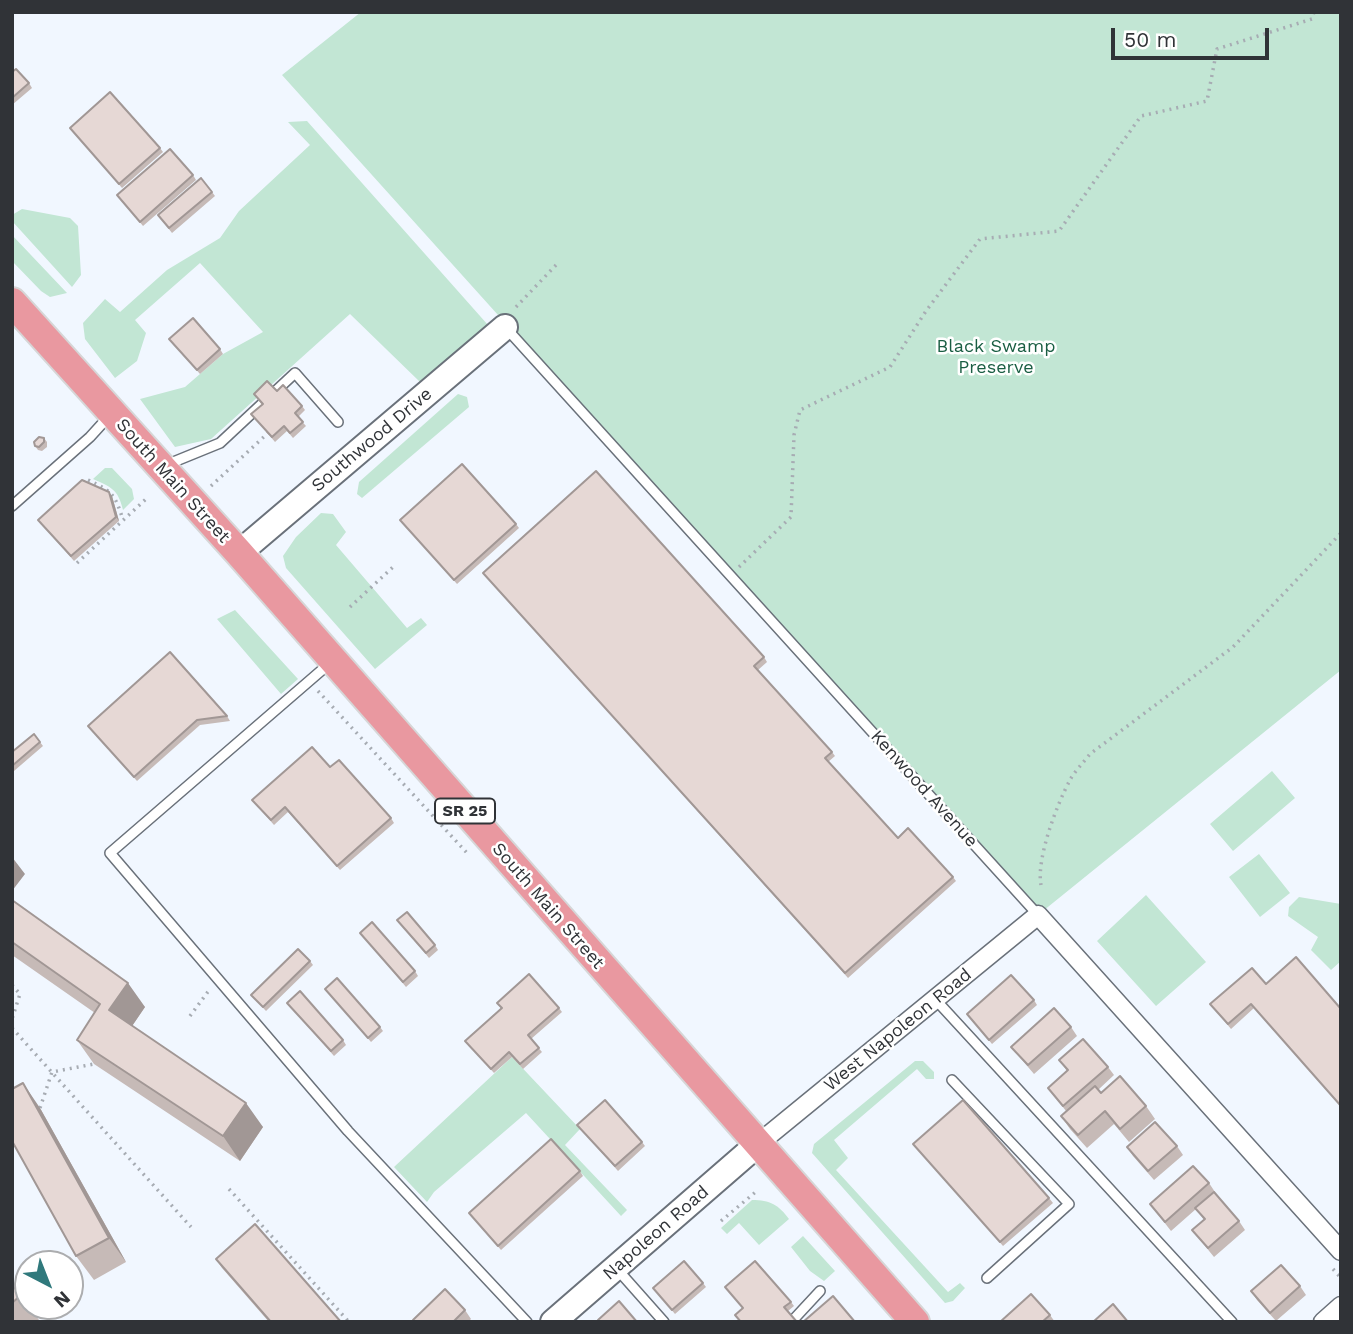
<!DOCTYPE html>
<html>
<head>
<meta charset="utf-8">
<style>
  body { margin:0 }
  #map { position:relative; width:1353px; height:1334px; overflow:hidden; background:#f1f7ff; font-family:"Work Sans",sans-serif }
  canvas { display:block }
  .frame { position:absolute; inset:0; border:14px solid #303337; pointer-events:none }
  .north { position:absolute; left:14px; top:1250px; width:70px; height:70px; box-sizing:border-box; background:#fff; border:2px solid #acadaf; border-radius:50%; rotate:138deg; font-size:19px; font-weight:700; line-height:28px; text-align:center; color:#303337 }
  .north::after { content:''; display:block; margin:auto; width:24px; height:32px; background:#30797c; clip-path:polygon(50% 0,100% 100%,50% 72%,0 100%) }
  .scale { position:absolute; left:1111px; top:28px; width:158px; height:32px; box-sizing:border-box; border:4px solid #303337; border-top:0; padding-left:9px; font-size:21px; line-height:24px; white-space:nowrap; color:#303337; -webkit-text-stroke:5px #fff; paint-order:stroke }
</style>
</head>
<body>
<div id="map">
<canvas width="1353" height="1334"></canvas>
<div class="frame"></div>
<div class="north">N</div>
<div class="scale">50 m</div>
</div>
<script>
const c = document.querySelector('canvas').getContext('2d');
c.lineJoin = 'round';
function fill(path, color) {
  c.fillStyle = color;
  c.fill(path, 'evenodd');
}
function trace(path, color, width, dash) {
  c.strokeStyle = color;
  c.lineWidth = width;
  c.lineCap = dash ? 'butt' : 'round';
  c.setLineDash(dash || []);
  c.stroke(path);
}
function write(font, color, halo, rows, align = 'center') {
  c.font = font + ' "Work Sans",sans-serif';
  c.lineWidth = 5;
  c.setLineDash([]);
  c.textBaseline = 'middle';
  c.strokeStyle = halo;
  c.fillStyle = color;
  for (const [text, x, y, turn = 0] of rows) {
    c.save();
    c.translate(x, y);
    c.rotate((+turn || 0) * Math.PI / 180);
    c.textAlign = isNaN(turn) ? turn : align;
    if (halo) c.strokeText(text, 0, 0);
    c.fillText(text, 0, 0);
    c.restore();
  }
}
fill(new Path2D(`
  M361 12H1341V670L1038 915 282 75Z
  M307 121 488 325 420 382 350 314 211 439 175 447 140 399 185 387 223 354 263 332 200 263 135 320 146 333 137 361 115 378 85 339 83 323 105 299 120 312 167 270 220 238 239 211 310 145 288 122Z
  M22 209 70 218 78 226 81 275 72 287 12 221V215Z
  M12 235 67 293 50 297 41 291 12 261Z
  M458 394 467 397 469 407 362 498 357 494 359 482Z
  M105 468H112L132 489 134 499 123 510C118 489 111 487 93 479Z
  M321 513 333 514 346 532 336 545 407 628 421 618 427 625 375 669 286 568 283 556 296 537Z
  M235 610 298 679 281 694 217 619Z
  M1272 771 1295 798 1233 851 1210 824Z
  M1259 854 1290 893 1260 917 1229 877Z
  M1146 895 1206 962 1156 1006 1097 941Z
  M1299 897 1341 904V961L1331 970 1311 950 1318 937 1288 916 1289 907Z
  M512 1057 580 1129 565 1145 627 1210 621 1216 526 1113 434 1192 427 1202 394 1167Z
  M915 1061H923L934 1072V1079H926L917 1069 834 1140 848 1158 836 1170 948 1292 960 1283 965 1288 953 1301 945 1303 812 1153 814 1144Z
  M752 1200C770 1200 779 1205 789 1219L759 1245 739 1223 727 1234 721 1228Z
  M803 1236 835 1271 824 1281 810 1271 791 1247Z`), '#c2e6d4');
const lane = new Path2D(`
  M506 328 1038 915
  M166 465 220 443 295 373 338 422
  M12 506 90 437 110 415
  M330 663 110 853 348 1131 527 1322
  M935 999 1232 1322
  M952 1080 1069 1204 987 1278
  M617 1269 664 1322
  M794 1319 820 1291`);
const street = new Path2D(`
  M758 1144 1038 915 1341 1251
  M1323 1322 1341 1306`);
const secondary = new Path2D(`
  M239 553 505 327
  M553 1322 758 1144`);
const primary = new Path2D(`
  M12 302 239 553 915 1322`);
trace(lane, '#6a717a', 12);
trace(street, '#6a717a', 21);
trace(secondary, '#6a717a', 28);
trace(primary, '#d6d6d7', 32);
trace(new Path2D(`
  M516 307 556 265
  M88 480C112 491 115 494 123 520
  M211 486 268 433
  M77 563 146 499
  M739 567 791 517 794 435 800 410 890 367 926 311 980 239 1059 231 1141 116 1207 101 1217 49 1312 19 1314 12
  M350 607 393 567
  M318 691 467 853
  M1041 885C1036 859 1057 804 1070 780 1075 771 1083 763 1090 754L1233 647 1341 533
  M12 985 20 994 12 1019
  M190 1016 210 989
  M12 1028 191 1227
  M40 1108 52 1072 94 1064
  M229 1189 349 1322
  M721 1221 758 1190
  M1333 1269 1341 1278`), '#a7acb3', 3.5, [2, 5]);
trace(lane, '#fff', 9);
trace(street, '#fff', 18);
trace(secondary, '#fff', 24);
trace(primary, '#e998a0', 28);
fill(new Path2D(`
  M12 72 29 83 32 88 12 105Z
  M70 128 160 148 163 152 122 188Z
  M193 175 196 180 143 226 117 195Z
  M212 192 215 196 172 233 161 219Z
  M169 339 220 349 223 354 200 374Z
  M277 391 302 406 305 410 298 417 306 426 293 438 287 431 275 442 251 414 262 405 254 394Z
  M44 438 47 442V447L42 451 38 450 35 446Z
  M112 496 119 521 74 561 38 520Z
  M400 520 516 524 519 528 457 584Z
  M483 573 764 657 767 662 758 670 832 752 835 756 828 762 898 838 953 877 956 881 848 978Z
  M227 716 230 721 200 725 137 781 88 726Z
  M34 734 43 746 14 771 12 769V752Z
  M330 767 391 818 394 823 340 870 288 812 274 825 252 800Z
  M12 900 145 1007 132 1026 263 1127 240 1161 94 1064 77 1040 95 1013 12 955Z
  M397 920 435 945 438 950 429 958Z
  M360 933 415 971 418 976 406 987Z
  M310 961 313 965 266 1011 251 995Z
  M1266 984 1341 1009V1107L1254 1008 1231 1029 1210 1004Z
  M325 989 380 1027 383 1031 371 1042Z
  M1034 1000 1037 1005 992 1044 967 1014Z
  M287 1003 343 1040 346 1045 334 1056Z
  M497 1003 559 1008 562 1012 531 1039 542 1052 523 1069 512 1057 494 1073 465 1041 501 1008Z
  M1071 1027 1077 1036 1034 1074 1011 1047Z
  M1059 1060 1108 1067 1114 1075 1098 1090 1101 1093 1146 1106 1155 1119 1129 1142 1114 1124 1087 1148 1070 1129 1061 1116 1066 1111 1048 1088 1067 1071Z
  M40 1108 126 1262 94 1280 76 1256Z
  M577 1125 642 1142 645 1146 618 1171Z
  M913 1144 1049 1198 1053 1203 1003 1246Z
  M1177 1146 1183 1155 1154 1180 1133 1156 1127 1147Z
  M580 1171 583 1176 501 1250 469 1213Z
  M1209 1183 1215 1192 1214 1193 1239 1221 1245 1230 1214 1257 1192 1230 1204 1220 1196 1209 1171 1231 1150 1204Z
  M216 1259 341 1322H269L222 1268Z
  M703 1283 706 1287 675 1314 653 1288Z
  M12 1285 21 1295 39 1320 36 1322H12Z
  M1300 1286 1306 1295 1276 1321 1257 1300 1251 1291Z
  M725 1287 791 1302 794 1306 788 1311 797 1322H741L735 1315 743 1308Z
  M465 1310 471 1319 468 1322H414Z
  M1050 1315 1055 1322H1000Z`), '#c6bab7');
fill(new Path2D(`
  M109 492 112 496 119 521 116 517Z
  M12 857 25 874 12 891Z
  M128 983 145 1007 126 1035 109 1010Z
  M23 1083 40 1108 126 1262 109 1238Z
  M246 1103 263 1127 240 1161 223 1136Z`), '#a19795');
const building = new Path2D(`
  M16 69 29 83 12 98V72Z
  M110 92 160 148 119 184 70 128Z
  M170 149 193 175 140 222 117 195Z
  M201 178 212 192 169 228 158 215Z
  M193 318 220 349 197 370 169 339Z
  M267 381 277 391 283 385 302 406 295 413 303 422 290 433 284 426 272 437 251 414 263 404 254 394Z
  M39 437 44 438V442L39 447 35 446 34 442Z
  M462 464 516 524 454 580 400 520Z
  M596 471 764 657 754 666 832 752 825 758 898 838 908 828 953 877 845 973 483 573Z
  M82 480 109 492 116 517 71 556 38 520Z
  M170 652 227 716 197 720 134 777 88 726Z
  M34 734 40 742 12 766V752Z
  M312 747 330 767 339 760 391 818 337 866 285 807 271 820 252 800Z
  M12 900 128 983 109 1010 246 1103 223 1136 77 1040 100 1004 12 942Z
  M407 912 435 945 426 953 397 920Z
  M372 922 415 971 403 982 360 933Z
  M298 949 310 961 263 1007 251 995Z
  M1296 957 1341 1009V1106L1251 1004 1228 1024 1210 1004 1252 968 1266 984Z
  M529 974 559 1008 528 1035 539 1048 520 1064 509 1052 491 1069 465 1041 502 1008 497 1003Z
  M1011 975 1034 1000 989 1040 967 1014Z
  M337 978 380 1027 368 1038 325 989Z
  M300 991 343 1040 331 1051 287 1003Z
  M1054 1008 1071 1027 1028 1065 1011 1047Z
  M1083 1039 1108 1067 1063 1106 1048 1088 1068 1070 1059 1060Z
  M1120 1076 1146 1106 1120 1129 1105 1111 1078 1135 1061 1116 1095 1086 1101 1093Z
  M23 1083 109 1238 76 1256 12 1141V1089Z
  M605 1100 642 1142 615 1166 577 1125Z
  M963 1100 1049 1198 1000 1242 913 1144Z
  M1155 1122 1177 1146 1148 1171 1127 1147Z
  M551 1139 580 1171 498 1246 469 1213Z
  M1193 1166 1209 1183 1165 1222 1150 1204Z
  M1214 1192 1239 1221 1208 1248 1192 1230 1205 1219 1195 1208Z
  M255 1224 341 1322H271L216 1259Z
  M684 1261 703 1283 672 1310 653 1288Z
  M755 1261 791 1302 784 1307 797 1322H741L735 1315 743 1308 725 1287Z
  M1281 1265 1300 1286 1270 1313 1251 1291Z
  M12 1285 21 1295 12 1303Z
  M445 1289 465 1310 453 1322H415L413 1320Z
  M1031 1294 1050 1315 1042 1322H1000Z
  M833 1296 855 1322H803Z
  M619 1301 637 1322H599L598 1320Z
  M1113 1304 1128 1322H1093Z`);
fill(building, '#e6d8d5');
trace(building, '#a19795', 2);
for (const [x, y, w] of [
  [465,811,60]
]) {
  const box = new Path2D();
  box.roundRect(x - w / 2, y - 12.5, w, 25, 5);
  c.fillStyle = '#fff';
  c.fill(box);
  trace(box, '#303337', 2);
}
write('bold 16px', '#303337', null, [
  ["SR 25",465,811]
]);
write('18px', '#1a5e43', '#fff', [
  ["Black Swamp",996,347],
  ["Preserve",996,368]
]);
write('18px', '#303337', '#fff', [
  ["Southwood Drive",372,440,-40],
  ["South Main Street",173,481,48],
  ["Kenwood Avenue",924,789,48],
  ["South Main Street",548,906,49],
  ["West Napoleon Road",898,1030,-39],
  ["Napoleon Road",656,1233,-41]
]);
</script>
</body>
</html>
